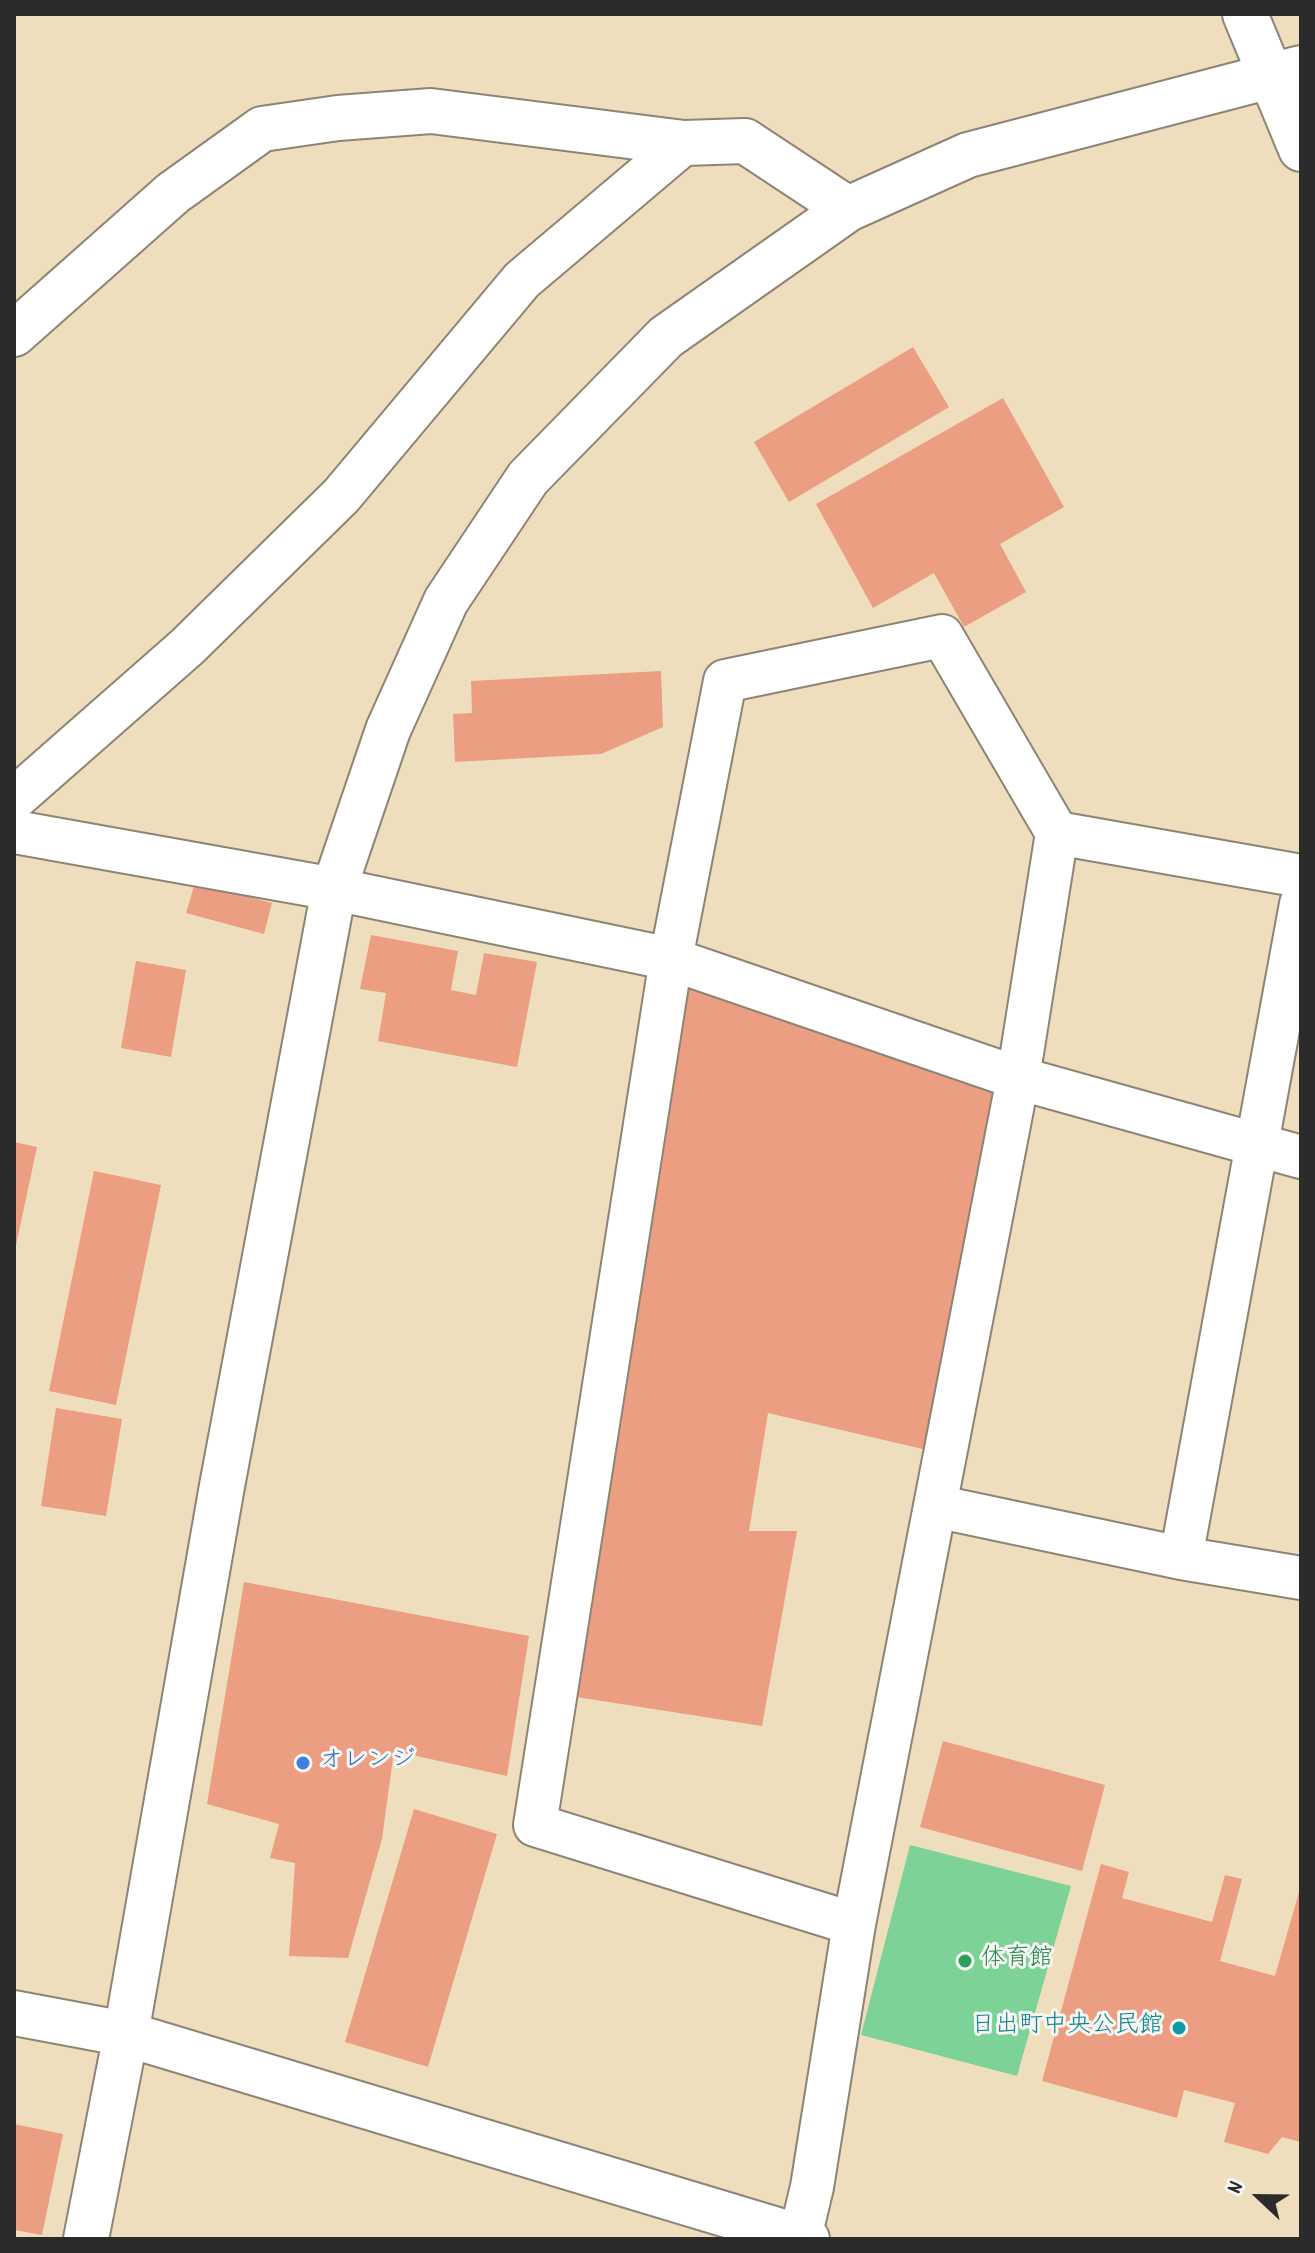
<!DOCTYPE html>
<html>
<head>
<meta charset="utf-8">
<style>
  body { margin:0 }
  #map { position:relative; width:1315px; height:2253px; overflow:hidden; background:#efdebe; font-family:Dekko,sans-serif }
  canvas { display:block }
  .frame { position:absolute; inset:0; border:16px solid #2b2b2b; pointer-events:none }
  .north { position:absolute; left:1219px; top:2157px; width:80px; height:80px; -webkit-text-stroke:6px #f6f6f2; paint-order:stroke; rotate:292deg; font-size:22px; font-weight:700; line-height:32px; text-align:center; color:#2b2b2b }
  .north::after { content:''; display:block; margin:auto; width:28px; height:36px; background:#2b2b2b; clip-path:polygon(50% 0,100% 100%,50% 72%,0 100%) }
</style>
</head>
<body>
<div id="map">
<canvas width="1315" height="2253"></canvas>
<div class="frame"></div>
<div class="north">N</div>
</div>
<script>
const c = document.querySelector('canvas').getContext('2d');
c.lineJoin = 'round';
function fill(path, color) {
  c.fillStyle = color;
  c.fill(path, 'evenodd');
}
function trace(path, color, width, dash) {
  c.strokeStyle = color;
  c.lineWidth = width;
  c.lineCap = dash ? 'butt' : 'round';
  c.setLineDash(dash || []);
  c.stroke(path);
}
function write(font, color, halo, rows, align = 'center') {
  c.font = font + ' Dekko,"Klee One",sans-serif';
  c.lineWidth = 6;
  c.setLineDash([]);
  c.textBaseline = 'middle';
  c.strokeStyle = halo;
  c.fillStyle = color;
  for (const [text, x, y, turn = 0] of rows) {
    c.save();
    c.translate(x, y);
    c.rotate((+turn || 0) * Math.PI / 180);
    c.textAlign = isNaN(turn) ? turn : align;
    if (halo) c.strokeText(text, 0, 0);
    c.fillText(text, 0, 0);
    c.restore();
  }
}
fill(new Path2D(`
  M910 1845 1071 1886 1017 2076 861 2035Z`), '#7dd397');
fill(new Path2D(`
  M913 347 949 407 789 502 754 442Z
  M1003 398 1064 507 1000 544 1026 592 964 627 934 573 873 608 816 504Z
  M661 671 663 727 601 754 455 762 453 714 472 713 471 681Z
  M195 883 272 903 264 934 186 913Z
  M371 935 458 951 451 990 476 995 484 953 537 962 517 1067 378 1041 386 993 360 989Z
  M136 961 186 970 171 1057 121 1048Z
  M687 976 1001 1083 927 1450 768 1413 749 1531H797L762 1726 570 1696Z
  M14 1142 37 1147 15 1250H14Z
  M94 1171 161 1185 116 1405 49 1391Z
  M56 1408 122 1419 106 1516 41 1506Z
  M244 1582 529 1636 507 1776 394 1751 382 1839 348 1958 289 1956 295 1863 270 1858 279 1824 207 1804Z
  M943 1741 1105 1785 1082 1871 920 1827Z
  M414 1809 497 1834 428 2067 345 2042Z
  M1101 1864 1129 1872 1122 1898 1212 1922 1225 1875 1242 1879 1220 1961 1275 1976 1301 1885V2142L1282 2137 1268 2154 1224 2142 1235 2103 1184 2090 1177 2118 1042 2081Z
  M14 2124 63 2134 42 2235 14 2230Z`), '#eb9e82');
const minor = new Path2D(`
  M14 799 187 647 341 496 522 280 684 143
  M15 832 334 889 671 959 1018 1078 1301 1157
  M1057 833 1301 876
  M935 1506 1181 1558 1301 1578
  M1181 1558 1301 904
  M800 2237 812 2187 854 1924 1018 1078 1057 833 942 636 725 681 671 959 535 1825 854 1924`);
const tertiary = new Path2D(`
  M14 334 173 193 262 129 338 118 431 111 684 143 745 141 848 209
  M14 2013 126 2034 807 2239
  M86 2239 126 2034 222 1486 334 889 388 730 446 601 528 478 666 337 848 209 968 155 1301 68`);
const trunk = new Path2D(`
  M1245 14 1301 149`);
trace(minor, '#8d8474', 46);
trace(tertiary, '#8d8474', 48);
trace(trunk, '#8d8474', 48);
trace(minor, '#fff', 42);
trace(tertiary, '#fff', 44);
trace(trunk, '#fff', 44);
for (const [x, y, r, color] of [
  [303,1763,8,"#3f7fe0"],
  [965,1961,8,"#2e9e5b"],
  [1179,2028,8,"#0f9aa8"]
]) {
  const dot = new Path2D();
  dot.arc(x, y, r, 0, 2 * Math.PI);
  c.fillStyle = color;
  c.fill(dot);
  trace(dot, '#f6f6f2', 3);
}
write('24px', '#366cbe', '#f6f6f2', [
  ["オレンジ",319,1763]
], 'left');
write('24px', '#27864d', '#f6f6f2', [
  ["体育館",981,1961]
], 'left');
write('24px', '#0d838f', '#f6f6f2', [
  ["日出町中央公民館",1163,2028]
], 'right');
</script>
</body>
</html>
